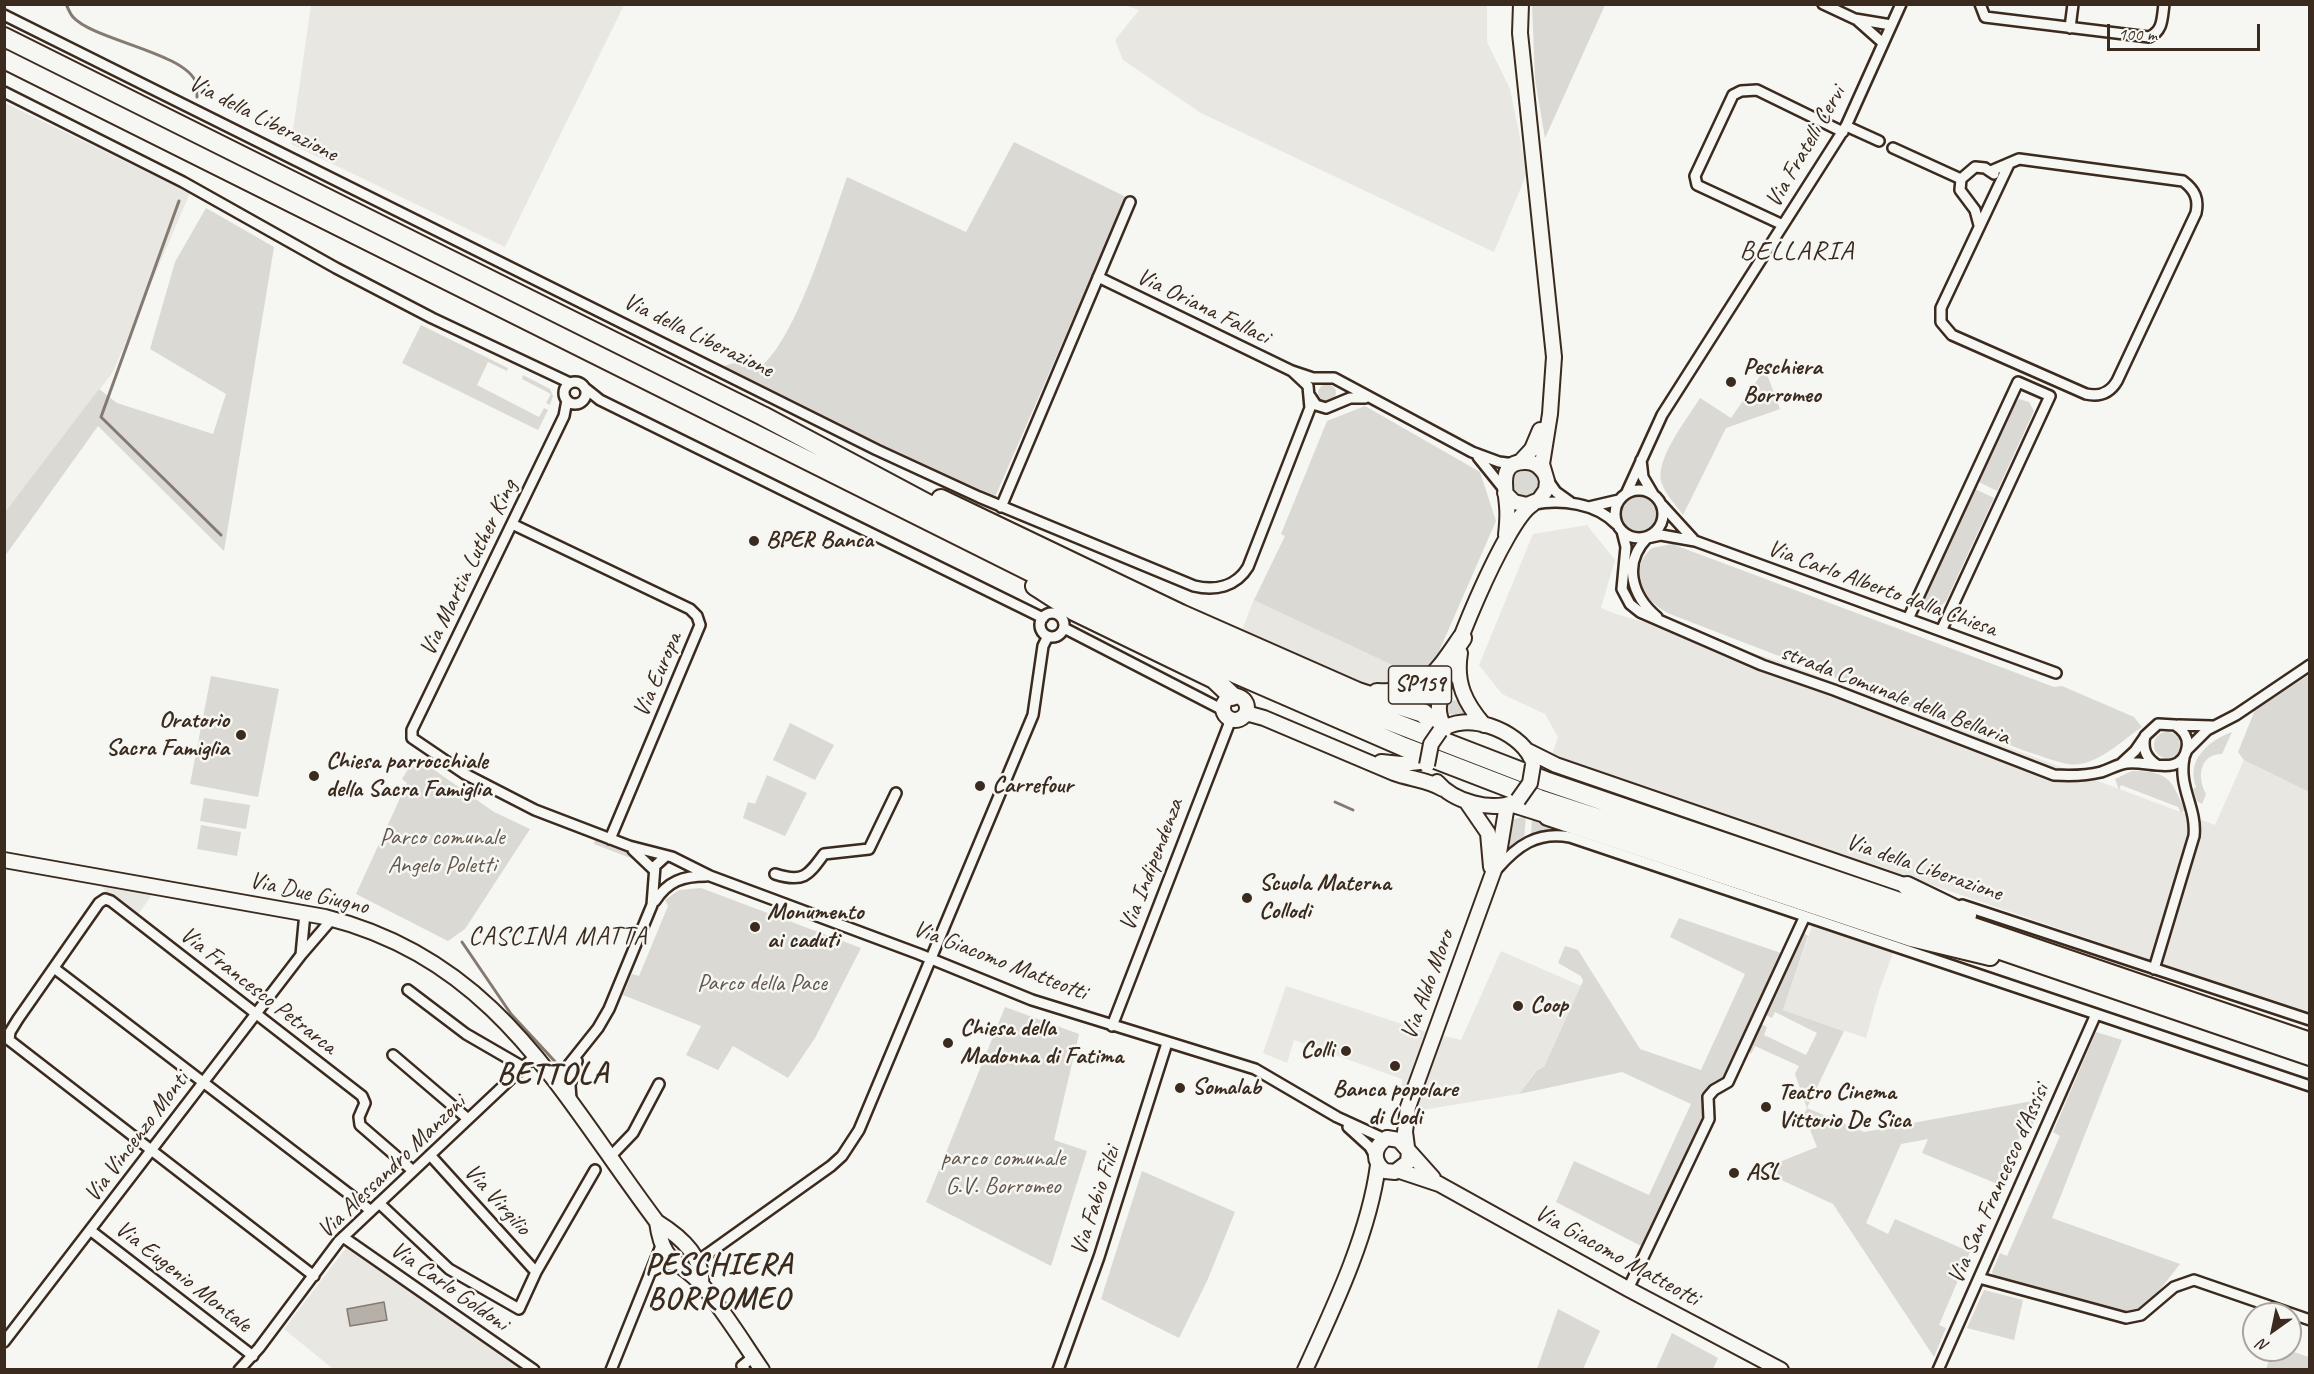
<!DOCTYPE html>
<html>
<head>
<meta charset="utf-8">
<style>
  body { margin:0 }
  #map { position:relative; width:2314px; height:1374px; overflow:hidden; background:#f6f6f2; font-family:Caveat,sans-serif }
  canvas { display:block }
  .frame { position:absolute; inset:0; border:6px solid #3b2a1e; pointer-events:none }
  .north { position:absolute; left:2242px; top:1302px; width:60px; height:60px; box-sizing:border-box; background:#f6f6f2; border:2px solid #aba49d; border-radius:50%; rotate:213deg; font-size:16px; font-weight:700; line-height:24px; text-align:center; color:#3b2a1e }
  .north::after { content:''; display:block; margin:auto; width:21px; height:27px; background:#3b2a1e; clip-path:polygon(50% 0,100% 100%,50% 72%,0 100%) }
  .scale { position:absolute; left:2107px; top:24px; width:153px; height:27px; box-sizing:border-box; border:3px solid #3b2a1e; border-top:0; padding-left:8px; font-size:18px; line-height:21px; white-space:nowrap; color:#3b2a1e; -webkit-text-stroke:4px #f6f6f2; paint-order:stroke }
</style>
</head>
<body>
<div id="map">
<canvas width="2314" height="1374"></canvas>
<div class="frame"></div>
<div class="north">N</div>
<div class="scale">100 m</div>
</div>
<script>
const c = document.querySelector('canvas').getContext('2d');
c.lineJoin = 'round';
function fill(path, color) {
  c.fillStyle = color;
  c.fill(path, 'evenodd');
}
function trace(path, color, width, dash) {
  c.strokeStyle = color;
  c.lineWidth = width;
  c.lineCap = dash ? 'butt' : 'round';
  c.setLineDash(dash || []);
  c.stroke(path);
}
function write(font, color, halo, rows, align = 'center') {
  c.font = font + ' Caveat,sans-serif';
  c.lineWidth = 5;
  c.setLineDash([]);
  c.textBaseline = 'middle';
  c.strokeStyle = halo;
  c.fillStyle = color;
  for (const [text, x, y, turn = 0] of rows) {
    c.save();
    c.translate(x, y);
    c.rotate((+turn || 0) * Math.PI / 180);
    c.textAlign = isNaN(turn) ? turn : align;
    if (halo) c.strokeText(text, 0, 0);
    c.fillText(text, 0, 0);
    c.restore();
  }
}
fill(new Path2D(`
  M311 5V4L624 5 505 247 291 144Z
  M1124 5H1487V42L1510 89 1527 173 1494 252 1201 113 1123 60 1115 40 1139 10Z
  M5 103 190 193 113 372 5 512Z
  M1587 525 1615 560 1601 608 1616 614 1776 660 2215 825 2244 760 2309 792V1014L1552 755 1558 737 1545 714 1502 694 1479 665 1533 534Z
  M1254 599 1420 678 1397 688 1357 686 1240 635Z
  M101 884 154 892 137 916 105 891Z
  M1816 915 1897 942 1879 991 1866 1038 1783 1010Z
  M1501 951 1581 986 1544 1067 1536 1070 1519 1094 1410 1112 1401 1107 1402 1079 1294 1040 1287 1063 1263 1053 1286 986 1420 1030 1461 1040Z
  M346 1248 424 1300 522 1369H333L284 1329Z`), '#e8e7e2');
fill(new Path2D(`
  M1532 5H1605L1545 138 1535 79Z
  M1014 142 1126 197 995 497 870 439 724 366 747 359 764 364C799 330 830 225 847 177L966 232Z
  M206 208 274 247 224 551 98 426 5 556V512L99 389 117 403 213 434 226 394 150 349 175 262Z
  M421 325 508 368 507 371 488 362 477 385 539 417 544 408 548 410 538 430 402 363Z
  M1765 369 1780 409 1726 428 1683 515C1676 505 1666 495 1662 484 1653 461 1688 418 1700 398L1731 418Z
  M523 375 550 389 553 396 550 405 546 403 551 394 522 379Z
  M1318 393a9 9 0 1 1 18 0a9 9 0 1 1-18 0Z
  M2019 399 2029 402 2034 411 1997 491 1977 481 2013 405Z
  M1365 406 1480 472 1496 521 1437 656 1420 678 1254 600 1285 536 1281 534 1327 421Z
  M1510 484a14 14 0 1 1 28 0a14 14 0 1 1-28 0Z
  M1975 489 1994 498 1946 601 1938 609H1931L1924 603 1925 597Z
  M1621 514a18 18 0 1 1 36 0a18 18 0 1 1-36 0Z
  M1672 544 2054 687 2062 686 2134 717 2142 727C2121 741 2094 769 2067 764 2053 761 2039 755 2025 751L1670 614C1643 602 1626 570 1652 548Z
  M2309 675V792L2244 760 2238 752 2255 710Z
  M211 676 279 689 258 797 190 784Z
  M1459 700 1473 717 1442 713 1445 701Z
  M790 723 834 745 815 780 773 760Z
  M2154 745a13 13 0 1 1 26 0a13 13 0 1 1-26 0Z
  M2232 732 2222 754C2199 754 2197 778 2206 794L2202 804 2197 801 2193 789 2196 787C2186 760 2208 741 2232 732Z
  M423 762 494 812 530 829 465 929 448 941 356 894 407 783 402 779 410 766 419 768Z
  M2132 771C2171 771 2171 781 2185 810L2181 813 2178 807 2121 785 2119 790 2115 779Z
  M767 775 807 793 785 836 743 818 748 802 755 804Z
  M204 798 250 805 246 829 200 821Z
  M1526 816 1524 839 1505 854 1511 820Z
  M1532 818 1549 821 1555 830 1531 835Z
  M201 825 241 832 237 856 197 849Z
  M595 840 634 856 633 859 594 844Z
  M701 888 861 948 815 1038 788 1078 733 1046 718 1070 686 1055 701 1026 623 995 632 974 639 976 668 906 665 900 679 890Z
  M1679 918 1781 953 1724 1078 1708 1088 1702 1097V1122L1643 1247 1556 1202 1574 1161 1649 1195 1691 1104 1622 1072 1519 1094 1537 1070 1544 1067 1583 981 1581 976 1558 963 1565 946 1578 950 1640 1049 1701 1070 1745 974 1670 937Z
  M1804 933 1808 936 1783 1010 1844 1031 1807 1108 1864 1132 2043 1099 2032 1126 2025 1124 2000 1185 1922 1153 1928 1139 1901 1144 1866 1223 1888 1234 1895 1219 1970 1252 1939 1325 1946 1328 1934 1357 1833 1204 1773 1176 1777 1163 1817 1147 1804 1115 1807 1108 1795 1074 1799 1066 1755 1046 1751 1054 1749 1051 1761 1024 1767 1027 1764 1035 1806 1055 1817 1033 1775 1012 1772 1018 1766 1015Z
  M1005 1007 1079 1034 1054 1140 1087 1151 1051 1266 926 1202Z
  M2096 1032 2122 1040 2052 1218 2180 1264 2147 1306 2132 1313 1993 1276 1992 1272 2000 1253 2007 1256 2060 1136 2053 1132Z
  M1142 1171 1235 1212 1207 1281 1179 1338 1101 1299Z
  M1984 1290 2023 1300 2014 1340 1967 1328Z
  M1558 1309 1600 1331 1583 1369H1537Z
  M1672 1333 1718 1358 1713 1369H1656Z
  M2273 1350H2288L2309 1357V1369H2266Z`), '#dad9d3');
const water = new Path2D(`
  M384 1302 387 1320 350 1326 347 1309Z`);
fill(water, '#b6b0a9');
trace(water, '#857a71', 1.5);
trace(new Path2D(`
  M66 4C68 8 70 14 73 17 93 40 187 53 196 83 198 87 197 93 197 97
  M179 201 101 417 221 535
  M1335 802 1353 810
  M462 942 511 1014 561 1068`), '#857a71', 3);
const street = new Path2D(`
  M1823 4 1855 19 1891 25
  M1980 4 1985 17 2149 37C2163 31 2162 19 2164 4
  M4 15 877 450 979 497 1194 586C1215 591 1236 587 1248 567L1310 408 1308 386 1292 371
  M1857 20 1883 43
  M2070 28 2073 4
  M4 92 183 182 336 268 432 318 570 383
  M1846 126 1879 141
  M1893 148 1961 179
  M1991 171 2019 159 2183 181C2195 190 2199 199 2196 213L2117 381C2110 393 2100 397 2086 394L1952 335 1941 322V308L2009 164
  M1783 225 1697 185 1695 176 1733 95 1741 91 1757 90 1843 132
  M1979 225 1975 210 1960 190 1961 179 1975 167 1985 168 1994 174
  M1098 277 1292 371 1313 378H1334L1472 452 1499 462 1514 464
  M564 393a11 11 0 1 1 22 0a11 11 0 1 1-22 0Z
  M585 388 600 400 1043 618
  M1310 396 1316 405 1326 408 1350 398H1365
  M567 400 564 416 412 730V738L465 774 535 810 629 846 672 857 710 876 919 954 1032 1000 1255 1069 1337 1117 1385 1139
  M1478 457 1503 488
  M1641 460 1643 477 1653 494
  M1547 479 1556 492 1570 502
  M1615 514a24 24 0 1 1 48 0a24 24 0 1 1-48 0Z
  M1626 494 1662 415 1846 126 1901 4
  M1534 504C1561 499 1596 503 1616 524
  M1662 505 1693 539
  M1001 507 1130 202
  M1589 507 1619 500
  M512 524 690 609 697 616 700 625 610 839
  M1622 531 1626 547 1622 589 1630 604 1640 612 1762 665 1834 690 2054 775C2070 776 2085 776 2101 772 2110 769 2118 764 2127 763 2147 760 2182 778 2187 748 2189 738 2183 730 2175 725L2158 724 2145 736C2142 749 2146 758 2157 765
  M1040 625a12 12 0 1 1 24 0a12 12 0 1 1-24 0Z
  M1657 617C1632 596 1622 564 1647 538L1661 535 1695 541 2056 673
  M1908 619 2018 382 2050 396 1941 631
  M1064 628 1223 710
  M2178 725 2212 726
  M2187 750 2207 730 2236 715 2310 665
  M2122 763 2135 751 2144 738
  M633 850 654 870
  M1497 869C1517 846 1537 831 1570 837L2310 1086
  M775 874C803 883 808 876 824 854L869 849 896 793
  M655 901C668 881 683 876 706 876
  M1962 905 2310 1020
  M301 955 305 913
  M54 968 370 1210
  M2154 969 2194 836C2197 808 2178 787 2184 758
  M408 990 466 1034 523 1067
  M1112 1026 1231 719
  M393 1055 468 1119
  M555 1082 598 1028 609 1009 652 905 655 866 665 857
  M571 1100 570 1085 577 1061
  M1348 1127 1370 1147 1375 1156
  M430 1155 536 1272
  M610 1157 633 1133 659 1084
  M379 1203 449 1269 519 1309 536 1272 595 1170
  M90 1230 253 1356
  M343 1237 534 1370
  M695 1263 831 1166 842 1156 859 1130 1033 715 1043 646 1048 636
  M652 1271 666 1264 677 1266
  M314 1276 9 1040 10 1032 18 1019 99 903 105 899 111 901 362 1096 365 1103 359 1117 360 1125 412 1170
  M1979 1278 2126 1318 2141 1315 2174 1287 2194 1280 2310 1320
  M1628 1289 1709 1119 1708 1097 1714 1090 1728 1082 1805 916
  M4 1342 301 955 332 919
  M239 1370 259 1348 339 1241 535 1056
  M611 1370 663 1241
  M745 1370 742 1366 753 1357
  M1058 1370 1099 1257 1167 1043
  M1938 1370 2096 1014`);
const secondary = new Path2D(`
  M1520 462 1532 449 1540 430
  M1505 493 1514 502 1527 505 1539 500 1546 490 1547 481 1542 464 1550 414 1554 357 1520 33 1521 4
  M1506 535C1507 526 1508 516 1507 506 1506 489 1497 461 1526 462 1535 462 1540 467 1545 474
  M1460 653C1455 683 1465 703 1484 725
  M1223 708a12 12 0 1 1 24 0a12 12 0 1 1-24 0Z
  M1246 713 1264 718 1394 773C1410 779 1429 780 1443 789
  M1444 728C1441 721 1438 714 1439 706 1444 671 1505 520 1533 504
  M1440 731C1465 710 1518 730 1531 758
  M1528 751 1556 765 1907 886
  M1381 762 1401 764 1420 762
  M1437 782C1454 802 1491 812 1515 802
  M1466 801 1488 833 1491 867
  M1510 804 1548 816
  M4 860 325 917C497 960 559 1092 657 1222 678 1235 704 1256 701 1283
  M1407 1147 1405 1132 1408 1107 1498 859 1507 805
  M1409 1151 1408 1162 1395 1172 1385 1171C1372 1161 1373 1147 1387 1138L1399 1140 1433 1178
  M1400 1171 1439 1184 1628 1289 1781 1370
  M657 1222C663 1266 679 1259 702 1285 724 1311 743 1342 762 1370
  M1305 1370C1334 1307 1369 1234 1378 1165`);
const highway = new Path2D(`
  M4 37 763 416 969 526 1247 660 1377 716 1545 781 2310 1042
  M4 59 1075 594 1236 674 1404 747 1539 799 1904 917 2310 1056
  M941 499 1181 614 1358 692 1423 713 1442 730
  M1035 586 1074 611 1214 679 1232 696
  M1377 693C1426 696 1437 674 1462 638
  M1548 816 1911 937 1990 956
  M1907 886 1967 915`);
trace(street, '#3b2a1e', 14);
trace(secondary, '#3b2a1e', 18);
trace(highway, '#3b2a1e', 22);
trace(street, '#f6f6f2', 9);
trace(secondary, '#f6f6f2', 14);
trace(highway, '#f6f6f2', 18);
const secondaryBridge = new Path2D(`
  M1427 765 1431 744 1440 731
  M1518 800 1530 783 1533 765`);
trace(secondaryBridge, '#3b2a1e', 18, []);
trace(secondaryBridge, '#f6f6f2', 14);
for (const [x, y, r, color] of [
  [1731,382,6,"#3b2a1e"],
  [754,541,6,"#3b2a1e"],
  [241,735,6,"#3b2a1e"],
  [314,776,6,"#3b2a1e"],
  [980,786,6,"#3b2a1e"],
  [1247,898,6,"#3b2a1e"],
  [755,927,6,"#3b2a1e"],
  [1518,1006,6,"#3b2a1e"],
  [948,1043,6,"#3b2a1e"],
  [1346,1051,6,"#3b2a1e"],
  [1395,1066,6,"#3b2a1e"],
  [1180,1088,6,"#3b2a1e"],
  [1766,1107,6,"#3b2a1e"],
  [1734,1173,6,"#3b2a1e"]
]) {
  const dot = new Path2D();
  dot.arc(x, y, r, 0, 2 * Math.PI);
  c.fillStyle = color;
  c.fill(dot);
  trace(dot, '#f6f6f2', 2);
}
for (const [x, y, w] of [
  [1420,685,63]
]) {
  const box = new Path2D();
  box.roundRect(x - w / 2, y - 19, w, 38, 4.5);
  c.fillStyle = '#f6f6f2';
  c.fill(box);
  trace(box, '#3b2a1e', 1.5);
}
write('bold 22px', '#3b2a1e', null, [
  ["SP159",1420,685]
]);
write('24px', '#3b2a1e', '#f6f6f2', [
  ["Via della Liberazione",263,119,27],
  ["Via Fratelli Cervi",1806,147,-60],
  ["Via Oriana Fallaci",1203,307,26],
  ["Via della Liberazione",698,336,26],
  ["Via Martin Luther King",469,568,-64],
  ["Via Carlo Alberto dalla Chiesa",1882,589,20],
  ["Via Europa",658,675,-67],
  ["strada Comunale della Bellaria",1895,695,21],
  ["Via Indipendenza",1152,865,-69],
  ["Via della Liberazione",1924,868,19],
  ["Via Due Giugno",309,894,13],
  ["Via Giacomo Matteotti",1000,961,21],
  ["Via Aldo Moro",1428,985,-70],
  ["Via Francesco Petrarca",258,991,38],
  ["Via Vincenzo Monti",137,1137,-53],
  ["Via Alessandro Manzoni",392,1167,-44],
  ["Via San Francesco d'Assisi",1999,1184,-66],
  ["Via Virgilio",497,1200,48],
  ["Via Fabio Filzi",1096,1201,-72],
  ["Via Giacomo Matteotti",1617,1256,29],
  ["Via Eugenio Montale",183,1277,38],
  ["Via Carlo Goldoni",449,1287,35]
]);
write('bold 24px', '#3b2a1e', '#f6f6f2', [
  ["Peschiera",1743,368],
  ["Borromeo",1743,396],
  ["BPER Banca",766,541],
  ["Oratorio",229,721,"right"],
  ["Sacra Famiglia",229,749,"right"],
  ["Chiesa parrocchiale",326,762],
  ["della Sacra Famiglia",326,790],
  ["Carrefour",992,786],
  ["Scuola Materna",1259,884],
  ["Collodi",1259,912],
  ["Monumento",767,913],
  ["ai caduti",767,941],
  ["Coop",1530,1006],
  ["Chiesa della",960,1029],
  ["Madonna di Fatima",960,1057],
  ["Colli",1334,1051,"right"],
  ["Somalab",1192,1088],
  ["Banca popolare",1395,1090,"center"],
  ["di Lodi",1395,1118,"center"],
  ["Teatro Cinema",1778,1093],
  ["Vittorio De Sica",1778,1121],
  ["ASL",1746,1173]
], 'left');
write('24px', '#63564b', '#f6f6f2', [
  ["Parco comunale",442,838],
  ["Angelo Poletti",442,866],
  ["Parco della Pace",762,984],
  ["parco comunale",1003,1159],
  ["G.V. Borromeo",1003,1187]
]);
c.letterSpacing = '1.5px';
write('26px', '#3b2a1e', '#f6f6f2', [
  ["CASCINA MATTA",558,937]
]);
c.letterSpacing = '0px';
c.letterSpacing = '1.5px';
write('27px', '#3b2a1e', '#f6f6f2', [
  ["BELLARIA",1797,252]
]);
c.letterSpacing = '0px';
c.letterSpacing = '1.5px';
write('bold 30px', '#3b2a1e', '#f6f6f2', [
  ["BETTOLA",553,1075],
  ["PESCHIERA",719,1266],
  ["BORROMEO",719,1300]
]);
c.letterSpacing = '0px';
</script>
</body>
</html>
